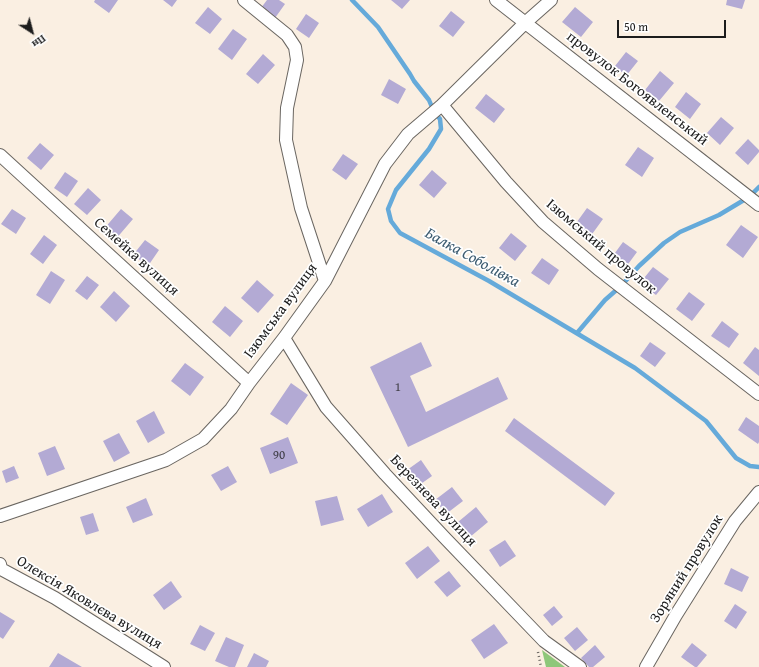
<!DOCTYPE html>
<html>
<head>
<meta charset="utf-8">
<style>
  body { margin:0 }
  #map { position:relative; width:759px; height:667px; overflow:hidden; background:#faefe2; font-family:"Gentium Book Plus",serif }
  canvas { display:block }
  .north { position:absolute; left:12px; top:12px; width:40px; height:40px; -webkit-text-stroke:3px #fff; paint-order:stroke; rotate:144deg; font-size:11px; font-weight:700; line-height:16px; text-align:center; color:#1c1c1c }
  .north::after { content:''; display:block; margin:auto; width:14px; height:18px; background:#1c1c1c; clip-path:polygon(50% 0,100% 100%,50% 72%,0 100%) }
  .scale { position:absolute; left:617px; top:20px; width:109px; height:18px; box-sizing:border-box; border:2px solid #1c1c1c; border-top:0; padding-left:5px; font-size:12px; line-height:14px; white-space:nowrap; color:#1c1c1c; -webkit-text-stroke:3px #fff; paint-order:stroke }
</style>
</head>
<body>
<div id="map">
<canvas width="759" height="667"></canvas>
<div class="north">Пн</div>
<div class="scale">50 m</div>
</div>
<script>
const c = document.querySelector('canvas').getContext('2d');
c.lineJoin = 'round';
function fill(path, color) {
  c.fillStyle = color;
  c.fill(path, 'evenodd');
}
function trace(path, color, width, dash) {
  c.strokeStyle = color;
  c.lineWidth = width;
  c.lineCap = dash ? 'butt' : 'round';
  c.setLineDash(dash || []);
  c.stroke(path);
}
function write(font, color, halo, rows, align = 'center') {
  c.font = font + ' "Gentium Book Plus",serif';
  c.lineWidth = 3.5;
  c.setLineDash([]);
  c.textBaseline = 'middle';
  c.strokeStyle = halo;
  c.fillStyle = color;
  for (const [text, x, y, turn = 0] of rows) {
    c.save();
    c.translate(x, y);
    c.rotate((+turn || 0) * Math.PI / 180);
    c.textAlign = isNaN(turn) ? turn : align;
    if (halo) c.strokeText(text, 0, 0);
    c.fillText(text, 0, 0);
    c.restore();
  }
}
fill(new Path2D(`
  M542 650 565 667H546Z`), '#8ec77a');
trace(new Path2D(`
  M352 0 378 27 410 74 414 81 429 100 434 112 440 119 441 129 429 149 396 190 388 209 391 221 400 233 489 281 635 368 706 421 736 458 750 466 759 467
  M577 333 605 300 621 286 639 266 664 243 680 232 719 215 749 197 759 187`), '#65aada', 4.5);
fill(new Path2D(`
  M95 0H118L109 13 94 2Z
  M163 0H177L172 7Z
  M267 0H279L285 4 275 18 261 8Z
  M391 0H410L402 9Z
  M727 0H745L742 9 726 5Z
  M208 7 222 19 210 34 195 23Z
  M575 7 593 22 581 37 562 22Z
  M451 11 465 22 453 37 439 26Z
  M306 14 319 23 309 38 296 29Z
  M233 29 247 39 232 60 218 49Z
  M626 52 638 61 626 76 615 66Z
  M263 54 275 65 258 84 246 74Z
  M660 71 674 83 659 101 645 90Z
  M389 79 406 89 398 104 381 95Z
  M686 92 701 104 690 119 675 107Z
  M486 94 505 109 494 123 475 108Z
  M721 117 734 128 720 145 707 133Z
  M748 139 759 150V152L748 165 735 153Z
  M40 143 54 155 41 170 27 158Z
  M638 147 654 158 642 177 625 165Z
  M343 154 358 164 346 180 332 170Z
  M432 170 447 183 434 198 419 185Z
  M65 172 78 181 67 197 54 188Z
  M88 188 101 200 87 215 74 204Z
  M587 208 603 219 590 237 574 226Z
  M12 209 26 218 16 234 1 224Z
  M121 209 133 219 115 240 103 230Z
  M741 225 758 237 743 258 726 245Z
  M511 233 527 246 515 261 499 248Z
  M44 235 57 245 43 264 30 254Z
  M145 240 159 250 148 266 133 255Z
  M623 242 637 252 626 267 612 257Z
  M542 258 559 270 549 285 531 273Z
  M653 267 669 279 656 295 640 283Z
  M51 271 65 280 50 304 36 295Z
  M87 276 99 285 87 300 75 291Z
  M257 280 274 295 258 313 241 298Z
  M114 291 130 306 116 322 100 307Z
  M689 292 705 304 692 321 676 309Z
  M225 306 243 321 230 337 212 322Z
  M722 321 739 334 729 348 711 336Z
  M421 342 432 366 410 376 426 412 498 377 508 399 408 447 370 367Z
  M650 342 666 353 655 367 640 356Z
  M755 347 759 350V376L743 363Z
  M185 363 204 377 190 396 171 381Z
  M291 383 308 395 287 425 270 414Z
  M154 411 165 433 148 443 136 421Z
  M746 417 759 426V442L758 444 738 430Z
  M514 418 615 493 605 506 505 431Z
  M119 433 130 453 114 462 103 441Z
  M288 437 298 463 270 474 260 448Z
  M55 446 65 469 47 476 38 453Z
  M421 460 432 476 418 486 407 470Z
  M14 466 19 478 6 483 2 471Z
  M228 466 237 482 221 491 211 475Z
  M452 487 463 501 446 514 435 500Z
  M382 494 393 512 368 527 357 509Z
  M337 496 344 520 321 526 315 501Z
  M146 498 153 515 133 523 126 507Z
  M476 507 488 522 470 537 458 522Z
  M93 513 99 531 86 535 80 517Z
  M505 540 516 556 500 567 489 550Z
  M428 546 440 561 417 579 405 563Z
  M731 568 749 577 742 592 724 584Z
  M449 571 461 586 447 597 434 582Z
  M171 581 182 597 164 610 153 595Z
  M735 604 747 612 736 629 724 621Z
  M554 606 563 617 552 626 543 615Z
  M0 612 15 621 3 639 0 637Z
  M494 624 508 643 484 659 471 640Z
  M200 625 215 633 205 651 190 644Z
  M577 627 588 640 575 651 564 638Z
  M226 637 244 645 235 667H229L215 661Z
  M692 643 707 655 697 667H695L681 657Z
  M595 645 605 657 593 667H589L581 658Z
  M58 653 82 667H49Z
  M254 653 269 661 266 667H247Z`), '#b3aad4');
const street = new Path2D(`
  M244 0 287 35 295 47 297 60 287 108 286 140 301 208 325 281
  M496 0 759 205
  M442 105 506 182 543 222 598 269 759 394
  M0 155 249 383
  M284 338 326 407 385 474 444 537 544 641 580 667
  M0 516 166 460 203 439 231 409 249 383 284 338 325 281 385 164 408 134 442 105 525 23 551 0
  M0 564 1 569 55 598 164 667
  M646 667 676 615 735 521 759 492`);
trace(street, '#6a6661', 14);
trace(new Path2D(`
  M538 652 541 667`), '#6a6661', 2.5, [1, 3]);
trace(street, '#fff', 12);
write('13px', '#42404a', null, [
  ["1",398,388],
  ["90",279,456]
]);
write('15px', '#1c1c1c', '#fff', [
  ["провулок Богоявленський",637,89,38],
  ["Ізюмський провулок",601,247,40],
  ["Семейка вулиця",136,257,42],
  ["Ізюмська вулиця",281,311,-54],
  ["Березнева вулиця",433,501,47],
  ["Зоряний провулок",687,569,-58],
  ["Олексія Яковлєва вулиця",89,603,31]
]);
write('italic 16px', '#3d5c71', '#fff', [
  ["Балка Соболівка",472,258,29]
]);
</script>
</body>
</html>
